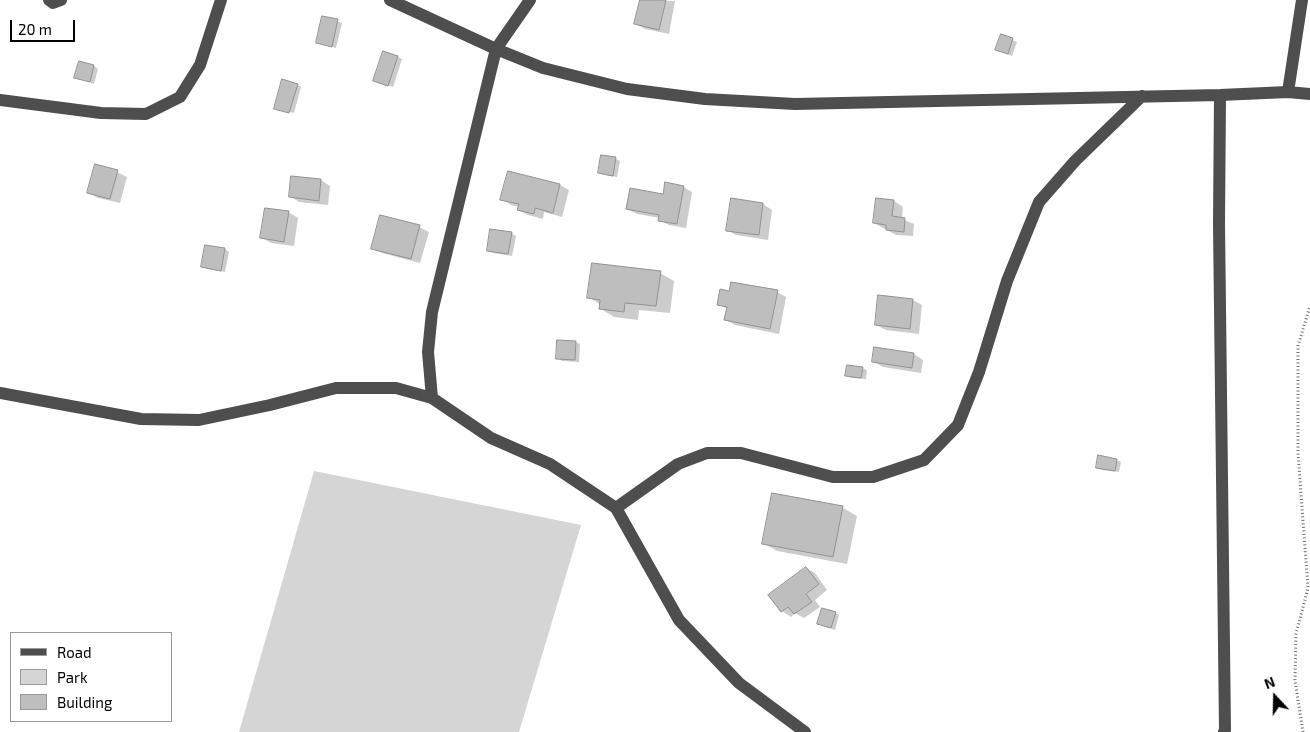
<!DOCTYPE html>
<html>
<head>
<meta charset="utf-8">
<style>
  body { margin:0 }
  #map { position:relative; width:1310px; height:732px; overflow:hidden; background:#fff; font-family:"Exo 2",sans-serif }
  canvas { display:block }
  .legend { position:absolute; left:10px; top:632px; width:162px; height:90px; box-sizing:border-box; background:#fff; border:1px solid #999; margin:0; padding:6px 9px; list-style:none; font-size:15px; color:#000 }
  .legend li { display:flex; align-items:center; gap:10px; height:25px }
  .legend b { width:25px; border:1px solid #999 }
  .north { position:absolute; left:1250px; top:672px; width:50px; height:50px; -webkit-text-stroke:4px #fff; paint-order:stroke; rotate:339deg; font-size:14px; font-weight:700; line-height:20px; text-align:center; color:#000 }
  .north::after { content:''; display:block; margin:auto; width:18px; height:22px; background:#000; clip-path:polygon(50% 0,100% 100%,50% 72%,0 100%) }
  .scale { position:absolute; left:10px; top:20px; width:65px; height:22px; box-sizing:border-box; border:2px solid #000; border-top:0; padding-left:6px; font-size:15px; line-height:18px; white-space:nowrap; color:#000; -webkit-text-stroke:4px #fff; paint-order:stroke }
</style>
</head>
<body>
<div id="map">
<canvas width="1310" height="732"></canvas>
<ul class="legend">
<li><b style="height:6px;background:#4e4e4e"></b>Road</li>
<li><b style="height:14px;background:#d5d5d5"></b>Park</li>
<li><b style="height:14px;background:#bebebe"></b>Building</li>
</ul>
<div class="north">N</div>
<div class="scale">20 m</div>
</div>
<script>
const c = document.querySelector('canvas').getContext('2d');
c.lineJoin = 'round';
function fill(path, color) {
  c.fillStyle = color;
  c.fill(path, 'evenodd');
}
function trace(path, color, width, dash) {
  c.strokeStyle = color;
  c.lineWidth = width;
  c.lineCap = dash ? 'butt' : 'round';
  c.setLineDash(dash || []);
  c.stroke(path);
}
fill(new Path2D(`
  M314 471 581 525 519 732H239Z`), '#d5d5d5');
fill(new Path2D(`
  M641 0 675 1 669 34 645 29 636 24Z
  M323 17 342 23 336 48 318 43Z
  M1001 35 1017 42 1012 56 1000 51Z
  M398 57 402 59 393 87 379 82Z
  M94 66 98 69 94 84 76 77Z
  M297 85 301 87 294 113 278 109Z
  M616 159 620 161 617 177 604 175 600 173Z
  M117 172 127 177 120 203 98 198 88 193Z
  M509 173 560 185 569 190 562 217 544 212 543 219 528 215 518 210 519 207 511 205 502 199Z
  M292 177 321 180 330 186 328 205 299 202 290 196Z
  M683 187 692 192 686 228 669 225 660 220V218L637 214 627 209 664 196Z
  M732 200 763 204 772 210 768 240 736 235 727 230Z
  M894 201 903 207 902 219 914 224 913 236 896 235 874 223Z
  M288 212 298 218 294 246 271 243 261 237Z
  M419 227 429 232 420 263 382 253 373 248Z
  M511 233 516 236 512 256 493 253 488 250Z
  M206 246 225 249 229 252 225 272 207 269 203 266Z
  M660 273 674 281 670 313 639 310 638 320 614 317 601 309V305L589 297Z
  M777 292 786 297 779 334 735 325 726 320 727 309 719 304Z
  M913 300 922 305 919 334 886 330 876 325Z
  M575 342 580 344 579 362 562 361 557 358Z
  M914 354 923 360 921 373 883 367 874 362Z
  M862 368 867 370 866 379 851 378 847 375Z
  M1116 460 1121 462 1119 472 1102 470 1097 467Z
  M773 495 843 508 857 516 847 564 777 551 763 543Z
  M806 568 815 573 827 590 815 600 820 607 804 618 795 613 791 617 782 611Z
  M835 613 839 615 835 630 823 626Z`), '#0003');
const building = new Path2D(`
  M640 0H666L659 30 634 24Z
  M322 16 338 19 332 47 316 43Z
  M1001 34 1013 38 1008 54 995 50Z
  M383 51 398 56 388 86 373 81Z
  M79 61 94 65 90 82 74 78Z
  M282 79 298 84 289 113 274 109Z
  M601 155 616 157 613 176 598 173Z
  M95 164 118 170 110 199 87 193Z
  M508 171 560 184 553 213 535 208 534 214 517 210 519 204 500 200Z
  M291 176 321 179 319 201 289 197Z
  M665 182 684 186 677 224 658 221 659 215 626 209 630 188 663 194Z
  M731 198 763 203 759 235 726 231Z
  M876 198 894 200 892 216 905 218 904 232 886 230V225L873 223Z
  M265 208 289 211 284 242 260 238Z
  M380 215 420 225 411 259 371 249Z
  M490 229 512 232 508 254 487 251Z
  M205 245 225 248 221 271 201 267Z
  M592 263 661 271 656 306 625 303 624 312 599 309 600 300 587 298Z
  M731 282 778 290 770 329 724 320 727 307 717 305 720 289 729 291Z
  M878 295 913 299 910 329 875 325Z
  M557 340 576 341 575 360 556 359Z
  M874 347 914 353 912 368 872 362Z
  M847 365 863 367 861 378 845 376Z
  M1098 455 1117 459 1115 471 1096 468Z
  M772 493 843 506 833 557 762 544Z
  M806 567 819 584 806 594 812 602 794 614 788 607 781 612 768 595Z
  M822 608 836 612 831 628 817 624Z`);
fill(building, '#bebebe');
trace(building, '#929292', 1);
trace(new Path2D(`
  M1303 732 1295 680 1296 634 1308 588 1298 453V346L1310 306`), '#707070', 3, [1, 2.5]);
trace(new Path2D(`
  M49 0 53 3 61 0
  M390 0 496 49 543 68 627 89 705 99 795 104 1220 95 1288 92 1310 94
  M1288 92 1302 0
  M1220 95 1219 224 1225 730 1224 732
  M0 100 101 113 146 114 180 97 200 65 221 0
  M0 393 141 419 199 420 270 405 336 388H396L432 398 491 438 550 464 616 508 679 620 739 683 805 732
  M432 398 428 352 432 312 496 49 530 0
  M616 508 678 464 707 453H741L833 477H873L924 460 958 425 979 372 1007 281 1039 202 1075 161 1142 96`), '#4e4e4e', 12);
</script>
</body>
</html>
